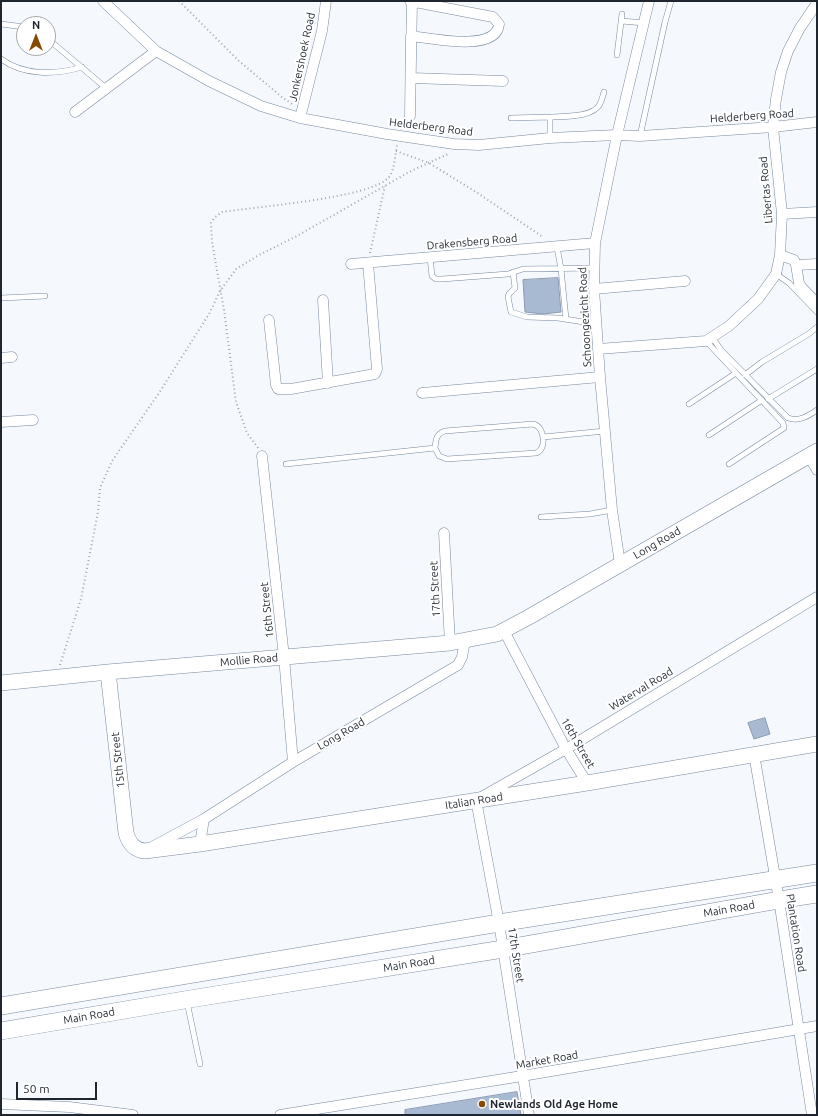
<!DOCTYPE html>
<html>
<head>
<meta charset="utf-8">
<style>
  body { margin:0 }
  #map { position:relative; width:818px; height:1116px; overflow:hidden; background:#f5f9fe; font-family:Ubuntu,sans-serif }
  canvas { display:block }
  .frame { position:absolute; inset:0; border:2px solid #1f262f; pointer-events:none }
  .north { position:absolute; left:16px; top:16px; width:40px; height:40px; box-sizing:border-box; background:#fff; border:1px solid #a5a8ac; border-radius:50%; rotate:0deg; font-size:11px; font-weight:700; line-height:16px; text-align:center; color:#1f262f }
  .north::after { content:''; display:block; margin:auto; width:14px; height:18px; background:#844a00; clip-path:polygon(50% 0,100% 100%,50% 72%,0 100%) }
  .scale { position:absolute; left:16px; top:1082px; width:81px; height:18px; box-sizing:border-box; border:2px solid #1f262f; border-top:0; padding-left:5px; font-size:12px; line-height:14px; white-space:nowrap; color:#1f262f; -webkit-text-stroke:3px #fff; paint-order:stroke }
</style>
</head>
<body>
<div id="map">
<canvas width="818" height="1116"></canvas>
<div class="frame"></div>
<div class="north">N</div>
<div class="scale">50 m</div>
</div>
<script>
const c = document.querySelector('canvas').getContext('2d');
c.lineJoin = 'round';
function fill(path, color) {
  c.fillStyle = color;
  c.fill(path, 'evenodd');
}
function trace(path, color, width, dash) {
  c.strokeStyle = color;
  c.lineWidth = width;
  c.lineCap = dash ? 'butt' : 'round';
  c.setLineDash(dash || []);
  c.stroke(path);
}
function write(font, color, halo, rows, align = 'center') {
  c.font = font + ' Ubuntu,sans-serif';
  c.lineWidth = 4;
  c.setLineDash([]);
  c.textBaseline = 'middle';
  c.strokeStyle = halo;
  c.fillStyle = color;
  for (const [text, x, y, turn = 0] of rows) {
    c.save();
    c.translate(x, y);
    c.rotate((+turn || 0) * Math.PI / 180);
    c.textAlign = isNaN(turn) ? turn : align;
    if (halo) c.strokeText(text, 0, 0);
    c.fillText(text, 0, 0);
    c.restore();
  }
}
const building = new Path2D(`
  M558 278 561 312 543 314 525 312 523 280Z
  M765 718 770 734 754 739 748 723Z
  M517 1092 521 1115H405V1110Z`);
fill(building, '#a8bad2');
trace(building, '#899ab1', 1);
const lane = new Path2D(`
  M622 21 644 23
  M1 24 24 27
  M48 39 106 88
  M617 55 622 14
  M1 59C24 76 56 75 82 67
  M550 117C563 116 593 118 600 104 602 100 603 95 604 92
  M511 118 550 117V138
  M640 136 665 22 671 1
  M557 247 561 269 566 319
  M430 257 432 276 436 279H442L508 274 523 269 594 268
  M513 272 515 288 509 294 508 297 511 312 527 317 558 318 597 324
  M776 274 789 283 817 312
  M1 298 45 296
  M712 337 721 350 788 418C799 422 808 416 817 410
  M706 341 783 423 784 428 729 464
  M745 375 762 362 810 333 817 327
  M768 399 817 369
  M689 404 736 373
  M709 435 762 400
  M543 437 605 431
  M286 464 435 448 439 456 447 459 536 453C547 450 545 426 533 424L445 431C436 434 436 439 435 448
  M541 517 590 514 612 510
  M187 1002 200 1064`);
const street = new Path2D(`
  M103 1 156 51 209 81 261 106 300 118 387 134 454 144 479 145 550 138 617 135 640 136 773 127 817 122
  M410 1 493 17 499 24C497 53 429 38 411 36L410 116 412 1
  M411 78 503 81
  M75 112 156 51
  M300 118 322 31 326 1
  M782 214 817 212
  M780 255 794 260 796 265 799 283 802 288 817 303
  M351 264 595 243
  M796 265 817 264
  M594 289 685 281
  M323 300 328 383
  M269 320 276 385 278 389H291L375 374 377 369 368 263
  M598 349 706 341 729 326 758 299 776 274 780 255 782 214 773 127 776 99 781 72 788 51 800 28 817 3
  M1 358 12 357
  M422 393 600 377
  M1 422 33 420
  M262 456 284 657 293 762
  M809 456 817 470
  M444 533 450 643
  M620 564 612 510 600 377 594 289 595 243 617 135 649 1
  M504 631 566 749 587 783
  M754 754 779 900 812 1115
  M200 844 204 819
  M152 847 204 819 293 762 458 665 462 657 465 641
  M1 1104 69 1107 133 1115
  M280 1115 522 1076 817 1026
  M529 1115 499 923 476 800 566 749 817 597`);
const secondary = new Path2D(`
  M108 672 126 833C129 843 134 850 145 851L200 844 587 783 817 744
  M1 683 108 672 450 643 497 634 529 617 817 451`);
const primary = new Path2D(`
  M1 1006 499 923 817 873
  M1 1031 190 999 503 949 779 900 817 894`);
trace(lane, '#76889e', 6);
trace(street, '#76889e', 11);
trace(secondary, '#76889e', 16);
trace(primary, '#76889e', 18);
trace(new Path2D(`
  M179 1 239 61 283 98 292 104
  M396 151 429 163 476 192 543 237
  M370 253 385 186
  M258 448 247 433 236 402 224 310 212 242 211 223 214 218 222 212C253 207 373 198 389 177 395 169 395 155 397 145
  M60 665 81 599 98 512 100 488 112 461 159 393 209 314 220 291 231 276 236 269 259 255 295 237 411 171 448 154`), '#9fa4ab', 2, [1, 3]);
trace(lane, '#fff', 5);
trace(street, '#fff', 10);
trace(secondary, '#fff', 15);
trace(primary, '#fff', 17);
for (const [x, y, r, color] of [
  [482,1104,4,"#844a00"]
]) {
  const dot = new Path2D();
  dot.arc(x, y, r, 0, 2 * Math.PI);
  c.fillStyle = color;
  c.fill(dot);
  trace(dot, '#fff', 1.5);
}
write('11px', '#1f262f', '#fff', [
  ["Jonkershoek Road",302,57,-78],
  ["Helderberg Road",752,116,-4],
  ["Helderberg Road",431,127,7],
  ["Libertas Road",766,190,-95],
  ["Drakensberg Road",472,242,-5],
  ["Schoongezicht Road",585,317,-93],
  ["Long Road",657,543,-30],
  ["17th Street",435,589,-93],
  ["16th Street",267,610,-96],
  ["Mollie Road",249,660,-5],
  ["Waterval Road",641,689,-31],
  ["Long Road",341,734,-30],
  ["16th Street",578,743,60],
  ["15th Street",118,760,-96],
  ["Italian Road",474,801,-9],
  ["Main Road",729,909,-10],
  ["Plantation Road",796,933,81],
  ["17th Street",516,955,81],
  ["Main Road",409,964,-9],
  ["Main Road",89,1016,-10],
  ["Market Road",547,1060,-10]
]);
write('bold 11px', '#1f262f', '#fff', [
  ["Newlands Old Age Home",490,1104]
], 'left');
</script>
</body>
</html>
